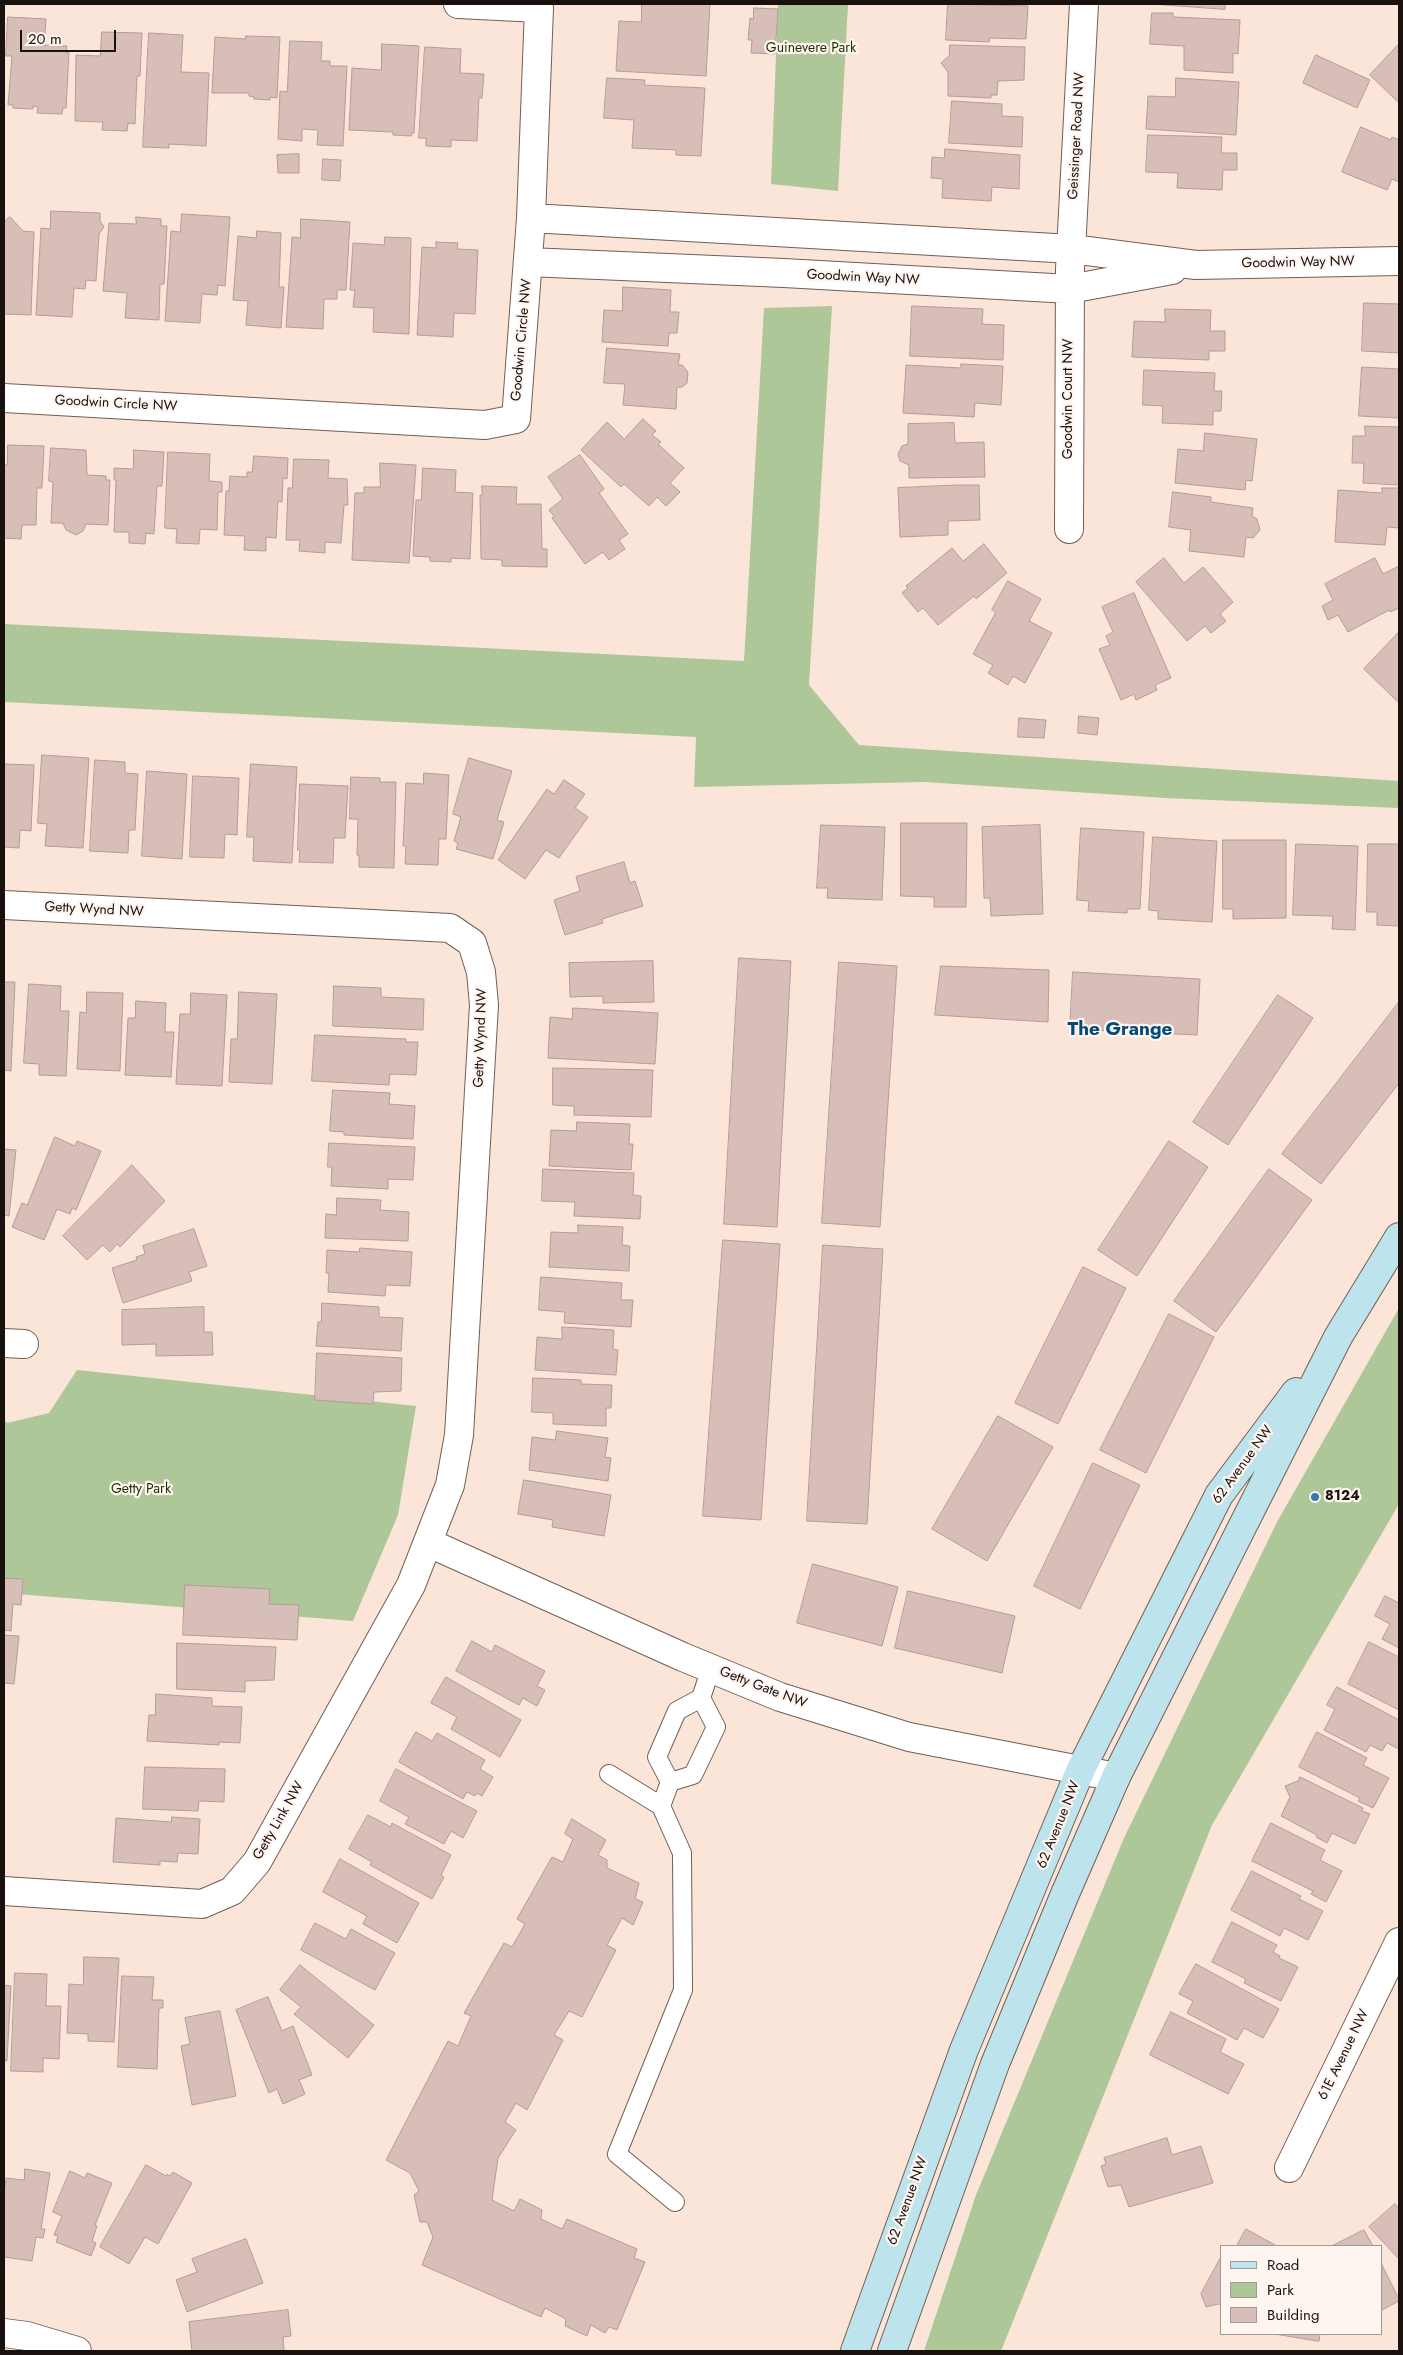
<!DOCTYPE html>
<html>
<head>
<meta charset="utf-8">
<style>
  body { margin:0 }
  #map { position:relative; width:1403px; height:2355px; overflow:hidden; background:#fbe5d9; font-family:Jost,sans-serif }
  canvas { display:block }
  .frame { position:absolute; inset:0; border:5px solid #19110d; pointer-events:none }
  .legend { position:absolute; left:1220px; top:2245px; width:162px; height:90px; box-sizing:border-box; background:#fef5f0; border:1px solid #a29a95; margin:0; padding:6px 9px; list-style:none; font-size:15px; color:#19110d }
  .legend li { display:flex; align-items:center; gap:10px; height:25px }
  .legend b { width:25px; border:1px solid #a29a95 }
  .scale { position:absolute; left:20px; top:30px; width:96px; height:22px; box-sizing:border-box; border:2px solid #19110d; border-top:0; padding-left:6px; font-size:15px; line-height:18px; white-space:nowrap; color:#19110d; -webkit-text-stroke:4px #fef5f0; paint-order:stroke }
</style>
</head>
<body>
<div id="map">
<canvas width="1403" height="2355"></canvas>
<div class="frame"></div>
<ul class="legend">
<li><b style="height:6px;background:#bde3ed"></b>Road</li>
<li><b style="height:14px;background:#adc798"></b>Park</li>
<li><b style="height:14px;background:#d7beb8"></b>Building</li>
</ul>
<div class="scale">20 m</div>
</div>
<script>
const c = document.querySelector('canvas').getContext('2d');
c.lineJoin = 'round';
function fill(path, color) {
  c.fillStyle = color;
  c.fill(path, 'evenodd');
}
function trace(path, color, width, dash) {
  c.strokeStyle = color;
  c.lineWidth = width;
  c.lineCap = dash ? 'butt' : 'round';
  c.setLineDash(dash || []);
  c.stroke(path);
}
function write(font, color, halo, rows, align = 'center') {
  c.font = font + ' Jost,sans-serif';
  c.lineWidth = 4.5;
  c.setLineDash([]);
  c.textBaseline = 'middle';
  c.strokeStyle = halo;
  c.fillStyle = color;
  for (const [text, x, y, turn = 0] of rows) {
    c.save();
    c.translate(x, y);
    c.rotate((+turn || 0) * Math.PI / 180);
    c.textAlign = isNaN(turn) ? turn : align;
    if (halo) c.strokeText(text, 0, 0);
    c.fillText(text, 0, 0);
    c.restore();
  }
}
fill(new Path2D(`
  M778 4H848L838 191 771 184Z
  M832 306 809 685 859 745 1399 781V808L1165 798 925 782 694 787 696 737 4 702V624L744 661 764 308Z
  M1399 1308V1504L1212 1825 1001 2351H924L976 2195 1124 1838 1277 1522Z
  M77 1370 416 1406 398 1515 353 1621 4 1593V1420L7 1423 49 1413Z`), '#adc798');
const building = new Path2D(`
  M642 4H710L706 76 616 71 619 21 641 22Z
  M948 4 1028 6 1026 39 990 38 989 42 946 40Z
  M1152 4H1225V9Z
  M754 8 778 9 775 54 751 53 752 40H748L750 18 753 19Z
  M1152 13H1173V17L1240 20 1238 54 1233 53V73L1184 70V46L1150 44Z
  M8 17 46 19 44 45 67 46 66 52 69 53 66 108H63L62 114 37 113 38 107 33 106V109L13 108V105H8L12 56H6Z
  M102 32 142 33 140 76H137L135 124 128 123 127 131 102 130 103 122 75 121 76 55 100 56Z
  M149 33 183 35 181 72 209 73 206 146 169 144V148L143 147Z
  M246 36 280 37 277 98 270 97V100L254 99V97L249 96V93H212L215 37 245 39Z
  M290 41 322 42 321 61H330V66H347L343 146 317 145 318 130 302 129V141L278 139 280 91 287 92Z
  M382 44 419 46 414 133H412L411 136 393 135V132L349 130 352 68 381 70Z
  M1399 44V103L1370 75Z
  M950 45 1025 47 1024 80 998 81 997 95H991V98L948 96V72L941 63 949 56Z
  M425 47 461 49 460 73 484 74 482 98H479L477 141 451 140V147L426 146V138H419Z
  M1316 55 1370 80 1357 108 1303 83Z
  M607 78 645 80 644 85 705 88 701 156 676 155V150L632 148 634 120 604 118Z
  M1176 78 1239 82 1236 135 1146 129 1148 96 1175 97Z
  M952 101 1002 104V116L1023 117 1022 147 949 143Z
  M1361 127 1391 140 1392 137 1399 140V182L1392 179 1387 190 1342 172Z
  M1148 135 1222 137 1221 153H1237V170H1223L1222 190 1177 188 1178 173 1146 172Z
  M945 149 1020 155 1019 189 992 187 991 201 942 198 943 179 931 178 932 157 944 158Z
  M299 154V173H278L277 155Z
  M323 159 341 160 340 181 322 180Z
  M51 211 100 213V221L104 227 99 234 96 281 86 280 85 289 74 288 72 317 36 315 41 228 50 229Z
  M182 214 230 217 225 286 218 285 217 295 202 294 200 323 165 321 171 231 180 232Z
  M10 217 23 231 34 232 31 315 4 314V222Z
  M136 217 161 219V226H167L164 284H160L159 320 125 318 127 293 103 291 109 223 136 224Z
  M301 219 350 222 346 290H337V299H324L323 329 286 327 292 237 300 238Z
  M257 231 281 233 279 287H284L281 328 246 325 248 301 233 300 238 236 256 238Z
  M385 237 411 238 409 334 373 332 374 308 353 307 355 290H350L353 243 384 245Z
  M436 242 458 243 457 249 478 250 475 314 454 313 453 337 417 335 422 247 436 248Z
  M623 287 671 290 670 312H679L677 333H669L668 346 602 342 604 310 622 311Z
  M1364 303 1399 304V353L1362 351Z
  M912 306 983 309 982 324 1004 325 1003 360 910 356Z
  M1165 309 1211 310 1210 331H1225V351H1209V360L1132 357 1134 321 1165 322Z
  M607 348 680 354 678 365H682L688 372 687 383 682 387H677L676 409 623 405 625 384 604 383Z
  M961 364 1003 366 1001 405 975 403 974 417 903 413 906 365 961 368Z
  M1362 367 1399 369V418L1359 416Z
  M1144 370 1215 373 1214 391H1222L1221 411H1213V425L1162 423 1163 406 1143 405Z
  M643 419 656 431 652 435 661 442 658 444 684 468 670 483 680 492 666 506 657 497 649 506 624 484 621 487 581 450 607 422 624 439Z
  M954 423 955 443 984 442 985 477 909 478V465L900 461 898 454 902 446 908 444V424Z
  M1365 426 1399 427V485L1363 483 1364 463H1352L1353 436H1365Z
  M1205 433 1257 439 1252 481 1246 480 1245 490 1175 483 1178 449 1203 451Z
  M8 445 44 446 42 488H37L36 525H22L21 539 4 538V465H7Z
  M51 448 86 450 87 475 106 476V480H110L108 525 86 524 83 531 76 535 66 530 63 523H51L53 482 49 481Z
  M134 450 164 452 162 486H157L154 534 146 533 145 544 129 543V532H114L116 480H114V468L133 469Z
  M168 452 210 454 209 481 222 482V492H218L217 530 200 529 199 544 176 543 177 529 165 528Z
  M580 455 604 489 599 493 628 534 619 540 625 549 609 560 603 552 585 564 552 518 554 516 549 510 563 499 548 477Z
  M254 456 288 458 287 479 283 478 282 502 278 501 276 538 266 537V551L244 550 245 536 224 535 226 491H229L230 476 247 477V472H252Z
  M294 459 329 460 328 478 347 479 348 505H344L341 543 325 542V553L299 551 300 540H286L288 488H292Z
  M380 463 416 465 409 563 352 560 355 493H364V487H380Z
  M423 468 456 470 455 492 473 493 470 559 451 558V562L430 561V557L413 556 416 500H421Z
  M957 485H979L980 520 948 521V535L900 537 898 488Z
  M482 486 517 487 516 504H541L542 549H547V567L502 566V560L481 559 480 495H482Z
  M1382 488H1399V528L1387 527 1385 545 1335 542 1338 490 1382 493Z
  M1173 492 1211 497V502L1253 508 1252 516 1257 519 1260 530 1253 538 1246 537 1244 557 1189 551 1191 530 1169 527Z
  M984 544 1007 573 976 599 974 596 938 625 923 608 918 612 902 593 908 588 906 586 952 548 963 561Z
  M1164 558 1184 583 1203 567 1233 602 1220 614 1226 621 1211 633 1205 626 1187 641 1136 582Z
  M1375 558 1383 574 1399 566V608L1390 612 1389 610 1348 632 1338 615 1328 620 1322 606 1333 600 1325 584Z
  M1008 581 1041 599 1029 621 1052 633 1025 683 1013 676 1008 685 988 673 993 665 973 654 996 612 992 610Z
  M1134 593 1171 678 1155 685 1157 690 1136 700 1134 694 1121 700 1099 649 1110 645 1106 636 1113 632 1102 607Z
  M1399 632V703L1364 669Z
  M1079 716 1099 718 1097 735 1078 733Z
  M1019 718 1046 720 1044 738 1018 737Z
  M42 755 89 758 83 848 45 846 47 824 38 823Z
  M469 758 512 771 497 820 504 822 493 859 456 849 458 843 454 841 461 817 453 814Z
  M95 760 125 762V773L138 774 135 830H129L128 853 90 851Z
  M4 764 34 765 31 831 20 830 19 848 4 847Z
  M251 764 297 767 292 863 253 861 254 837H247Z
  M147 771 187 774 182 859 142 856Z
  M424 773 449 775 446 839H439L438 865 405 864 406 846H403L406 783 423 784Z
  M193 776 239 778 237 835 225 834 224 858 190 857Z
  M351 777 380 778V782H396L394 868 359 867V855H357L358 819H350Z
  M564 780 585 794 575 808 588 817 559 858 546 850 525 879 498 860 547 789 554 794Z
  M300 784 348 786 345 838H334L333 863 299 862 300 850H298Z
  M901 823H967L966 907H934V897L901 896Z
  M821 825 885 827 882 900 827 898 828 888H817Z
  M1040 825 1043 914 991 916 990 898H984L982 827Z
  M1081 828 1144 832 1140 909H1127V913L1088 911 1089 901 1077 900Z
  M1153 837 1217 841 1212 922 1158 919V911L1149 910Z
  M1223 840H1286V918L1233 919V909H1223Z
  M1296 844 1358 846 1355 930 1332 929 1333 916 1293 915Z
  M1368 844H1399V926L1377 925V912H1367Z
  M624 862 630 883 635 881 643 906 602 919 603 923 565 935 554 900 580 891 576 877Z
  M739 958 791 961 777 1227 724 1224Z
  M653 961 654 1002 603 1003V996L570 997 569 963Z
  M839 962 897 966 880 1227 822 1223Z
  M941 966 1049 970 1048 1022 935 1015Z
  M1073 972 1200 979 1197 1035 1070 1029Z
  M4 982H15L11 1071 4 1070Z
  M29 984 61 986 60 1011H69L66 1076 39 1075V1064L24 1063Z
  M334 986 381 988V997L424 999 423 1030 333 1026Z
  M87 992 123 993 120 1071 77 1069 80 1012 86 1013Z
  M239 992 277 994 272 1084 229 1082 231 1039H237Z
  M191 993 227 995 222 1086 176 1084 180 1014H190Z
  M1278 995 1313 1018 1228 1145 1193 1122Z
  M136 1001 166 1003 165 1032H174L171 1077 125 1075 128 1018H135Z
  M1399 1002V1083L1321 1184 1282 1154Z
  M573 1008 658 1013 655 1064 548 1058 550 1017 572 1019Z
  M315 1035 406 1039V1042H418L416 1075 390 1074 389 1085 312 1081Z
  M553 1068 653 1070 651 1117 574 1115V1106L553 1105Z
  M333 1090 390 1093 389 1104 415 1106 413 1139 344 1135V1132L330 1131Z
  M577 1122 630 1124 629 1144H633L631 1170 549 1166 551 1130 576 1131Z
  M55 1137 75 1146 77 1141 101 1151 76 1210 72 1208 70 1214 57 1209 44 1240 12 1227 22 1203 27 1205Z
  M1169 1141 1208 1167 1137 1276 1098 1250Z
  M329 1143 415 1147 413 1180 388 1179V1189L331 1186 332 1167H328Z
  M4 1149 16 1150 9 1216 4 1215Z
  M132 1165 165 1201 120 1247 117 1244 110 1252 103 1245 87 1260 63 1236Z
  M543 1169 634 1173 633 1195 641 1196 640 1219 574 1216 575 1202 542 1201Z
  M1269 1169 1312 1200 1216 1332 1174 1301Z
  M337 1198 381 1200 380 1210 409 1212 408 1241 325 1238 326 1214 336 1215Z
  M578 1225 623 1227 622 1245 630 1246 629 1271 549 1267 551 1232 578 1233Z
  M194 1229 207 1266 189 1272 192 1281 123 1303 112 1268 137 1260 136 1257 145 1254 143 1246Z
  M723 1240 780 1244 761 1520 703 1516Z
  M823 1245 883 1249 867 1524 807 1521Z
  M360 1248 412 1252 410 1286 386 1285 385 1296 328 1292 329 1273H326L327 1250 359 1252Z
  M1083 1267 1126 1288 1058 1424 1015 1403Z
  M541 1277 622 1283 621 1300H633L631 1327 564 1323 565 1312 539 1310Z
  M322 1303 379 1307V1317L403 1318 401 1351 316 1346 318 1322H321Z
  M204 1307V1332H212L213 1355 156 1356V1344L122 1345V1310Z
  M1169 1314 1214 1337 1146 1473 1100 1450Z
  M562 1327 614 1330 613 1349 618 1350 616 1375 535 1370 537 1337 562 1339Z
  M317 1353 402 1358 401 1391 374 1392 373 1404 315 1400Z
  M533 1378 581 1380V1384L612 1385 611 1408H606V1426L553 1424V1413L532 1412Z
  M998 1416 1053 1447 987 1561 932 1529Z
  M557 1431 608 1438 605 1457 611 1458 608 1481 529 1470 532 1437 555 1440Z
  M1093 1463 1140 1485 1080 1609 1034 1586Z
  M524 1480 611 1495 604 1536 552 1527 553 1520 518 1514Z
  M813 1564 898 1587 882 1646 797 1623Z
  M4 1578 23 1579 21 1605 13 1604 11 1631 4 1630Z
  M185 1585 270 1589 269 1604 299 1605 297 1640 183 1635Z
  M908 1591 1015 1616 1002 1673 895 1648Z
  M1385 1596 1399 1603V1648L1382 1639 1390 1624 1375 1616Z
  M4 1635 19 1636 14 1684 4 1683Z
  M472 1641 492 1652 495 1645 545 1671 537 1686 545 1690 537 1706 523 1698 519 1705 456 1671Z
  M1369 1642 1399 1657V1710L1348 1684Z
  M177 1643 276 1647 274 1680 245 1681V1692L177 1689Z
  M446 1677 521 1720 500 1757 451 1729 457 1717 431 1703Z
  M1337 1687 1399 1720V1749L1387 1743 1382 1751 1370 1745 1366 1752 1324 1730 1335 1709 1327 1705Z
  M156 1694 212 1698V1706L242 1707 240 1743 219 1742V1745L147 1741 149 1715H155Z
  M416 1732 432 1741 437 1733 485 1760 480 1769 493 1777 482 1796 477 1793 475 1796 467 1792 463 1799 399 1762Z
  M1317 1732 1367 1758 1363 1765 1389 1778 1373 1808 1358 1801 1360 1798 1299 1767Z
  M145 1767 225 1769 224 1802 199 1801 198 1811 143 1809Z
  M396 1769 477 1811 463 1838 451 1831 444 1844 405 1824 409 1817 380 1801Z
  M1300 1777 1363 1808 1362 1811 1370 1814 1355 1844 1332 1833 1327 1843 1316 1837 1317 1835 1281 1816 1290 1797 1285 1786 1298 1781Z
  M368 1815 391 1827 392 1823 451 1855 441 1875 444 1877 432 1899 370 1865 372 1862 349 1849Z
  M172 1817 200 1819 198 1854 178 1853 177 1862 160 1861V1865L113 1862 116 1818 171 1822Z
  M572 1819 606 1840 598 1855 607 1860V1868L639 1883 635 1899 643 1902 633 1925 622 1918 607 1945 616 1950 582 2017 569 2011 554 2035 563 2040 527 2110 516 2103 505 2122 516 2130 498 2158 492 2200 514 2211 520 2199 542 2210 541 2219 562 2229 567 2219 637 2249 634 2258 645 2262 617 2330 609 2327 605 2333 591 2325 587 2336 565 2326 566 2319 545 2308 541 2317 422 2265 433 2237 427 2222H420L414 2195 419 2191 410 2173 386 2160 448 2041 458 2046 471 2016 464 2013 504 1943 512 1947 525 1924 517 1919 552 1857 563 1862 573 1839 565 1834Z
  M1271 1823 1325 1850 1320 1860 1342 1871 1326 1902 1311 1894 1313 1891 1252 1861Z
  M340 1859 419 1903 397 1943 363 1924 367 1916 323 1892Z
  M1252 1871 1301 1896 1299 1899 1323 1911 1308 1940 1284 1928 1280 1936 1231 1910Z
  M1232 1922 1277 1945 1273 1952 1280 1956 1279 1958 1298 1967 1281 2001 1244 1983 1246 1979 1212 1962Z
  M315 1923 346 1939 351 1929 395 1953 375 1990 301 1950Z
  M84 1957 119 1958 114 2042 88 2041V2034L67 2033 69 1984 83 1985Z
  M1196 1964 1279 2009 1263 2038 1244 2028 1237 2040 1187 2013 1193 2001 1179 1994Z
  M300 1965 374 2025 348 2058 294 2014 301 2007 280 1990Z
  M15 1973 47 1974 46 2006H61L59 2059 43 2058V2072L11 2071Z
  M122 1976 154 1977 152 2000H163V2008H159L157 2069 118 2067Z
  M4 1982V1985L11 1986 7 2061H4Z
  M268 1997 282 2031 293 2026 312 2075 299 2080 305 2094 283 2104 277 2089 269 2093 236 2010Z
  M220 2011 236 2096 192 2105 181 2046 190 2044 185 2018Z
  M1171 2012 1226 2039 1220 2052 1244 2064 1228 2094 1150 2055Z
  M1167 2138 1172 2155 1201 2146 1213 2183 1129 2207 1121 2185 1108 2187 1101 2166 1106 2164 1104 2158Z
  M146 2165 166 2176 167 2174 170 2176 173 2172 192 2183 158 2244 145 2237 129 2264 100 2247Z
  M25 2169 50 2173 41 2229H45L43 2238 36 2237 32 2261 4 2257V2193L6 2178 24 2180Z
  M70 2171 85 2178 87 2173 112 2183 95 2225 97 2226 92 2241 96 2243 91 2256 56 2242 58 2236 54 2235 62 2216 53 2212Z
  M1395 2204 1399 2209V2259L1369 2227Z
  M1246 2229 1275 2245V2246H1237Z
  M1364 2230 1373 2246H1332Z
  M246 2239 263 2283 187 2312 176 2280 197 2272 192 2259Z
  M1222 2255V2305L1218 2304 1206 2307 1201 2294Z
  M1382 2265 1399 2299V2301L1382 2310Z
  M288 2310 291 2336 283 2337 284 2351H192L189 2322Z
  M1275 2334H1320L1319 2341Z`);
fill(building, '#d7beb8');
trace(building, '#b49c96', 1);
const lane = new Path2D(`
  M609 1774 661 1806 670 1782 657 1757 677 1711 701 1698 711 1668
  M670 1782 693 1775 716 1727 701 1698
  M661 1806 682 1853 683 1990 617 2154 675 2202`);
const street = new Path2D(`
  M531 218 1072 249 1196 265 1399 261
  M528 262 784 273 1070 289 1172 270
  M4 398 485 425 516 419 531 218 539 8 458 4
  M1069 529 1070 269 1084 4
  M4 905 450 928 472 943 481 972 484 1005 459 1435 450 1485 411 1585 257 1862 232 1891 202 1904 4 1891
  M4 1343 24 1344
  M429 1543 683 1657 780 1697 909 1737 1116 1777
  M1289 2168 1399 1942
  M4 2333 27 2336 77 2351`);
const secondary = new Path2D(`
  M855 2351 964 2050 1081 1769 1219 1495 1296 1392
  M892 2351 995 2064 1065 1894 1116 1777 1338 1337 1399 1237`);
trace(lane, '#725f54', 20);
trace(street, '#725f54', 30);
trace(secondary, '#725f54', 30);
trace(lane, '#fff', 18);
trace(street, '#fff', 28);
trace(secondary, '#bde3ed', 28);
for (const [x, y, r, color] of [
  [1315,1497,5,"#357aaf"]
]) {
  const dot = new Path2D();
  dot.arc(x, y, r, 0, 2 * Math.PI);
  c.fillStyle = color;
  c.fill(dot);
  trace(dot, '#fef5f0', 2);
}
write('14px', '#1a3100', '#fef5f0', [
  ["Guinevere Park",811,49],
  ["Getty Park",141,1490]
]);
write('14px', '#19110d', '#fef5f0', [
  ["Geissinger Road NW",1077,136,-87],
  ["Goodwin Way NW",1298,263,-1],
  ["Goodwin Way NW",863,278,3],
  ["Goodwin Circle NW",522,340,-85],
  ["Goodwin Court NW",1069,399,-90],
  ["Goodwin Circle NW",116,404,3],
  ["Getty Wynd NW",94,910,3],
  ["Getty Wynd NW",481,1038,-88],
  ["62 Avenue NW",1243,1465,-54],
  ["Getty Gate NW",763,1688,21],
  ["Getty Link NW",279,1821,-60],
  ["62 Avenue NW",1059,1825,-68],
  ["61E Avenue NW",1344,2055,-64],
  ["62 Avenue NW",908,2201,-70]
]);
write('bold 14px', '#19110d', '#fef5f0', [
  ["8124",1325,1497]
], 'left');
write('bold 19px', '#004b79', '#fef5f0', [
  ["The Grange",1120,1030]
]);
</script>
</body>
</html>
